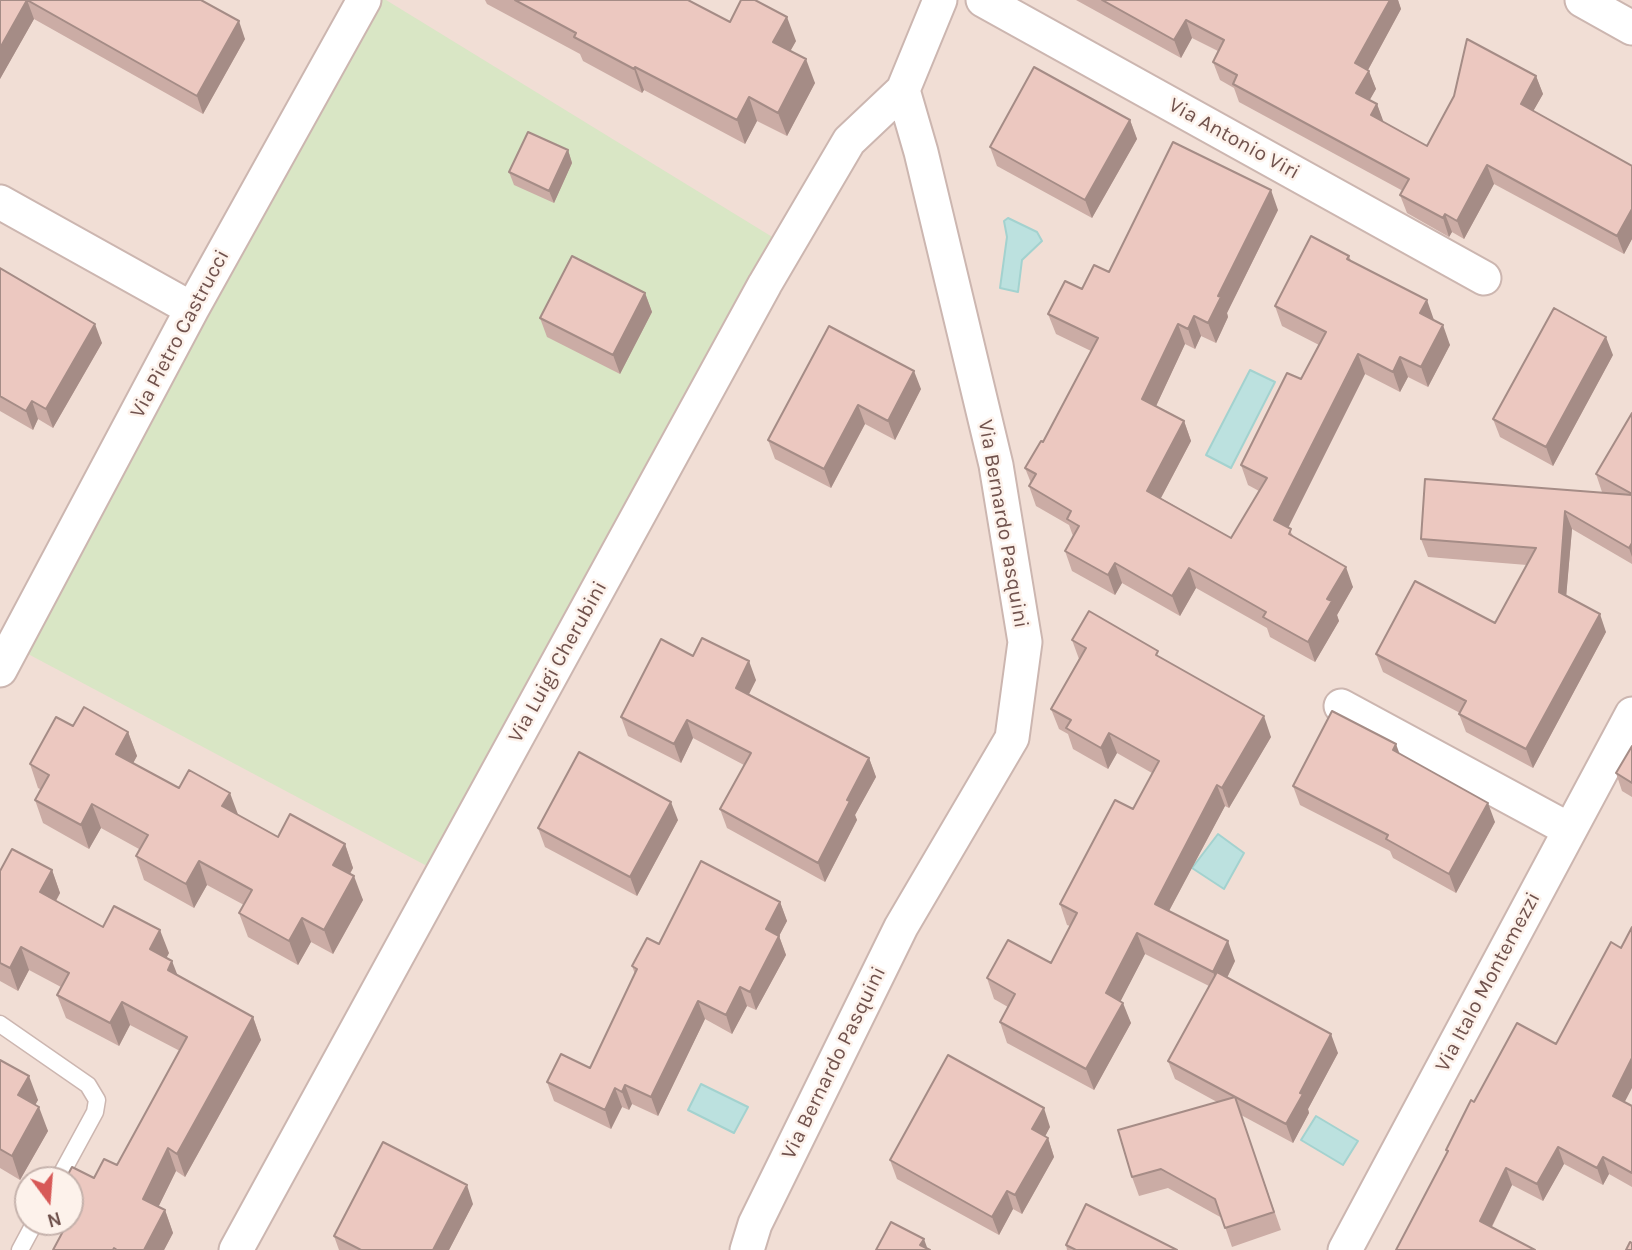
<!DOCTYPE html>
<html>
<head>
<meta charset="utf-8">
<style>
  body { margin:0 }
  #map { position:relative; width:1632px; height:1250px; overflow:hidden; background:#faeee5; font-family:Karla,sans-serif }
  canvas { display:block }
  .north { position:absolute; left:14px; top:1166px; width:70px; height:70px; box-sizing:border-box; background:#fdf2eb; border:2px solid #c5b2ac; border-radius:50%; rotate:164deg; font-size:19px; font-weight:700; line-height:28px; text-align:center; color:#70524d }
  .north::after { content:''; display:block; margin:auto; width:24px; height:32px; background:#d75957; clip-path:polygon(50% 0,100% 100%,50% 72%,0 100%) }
</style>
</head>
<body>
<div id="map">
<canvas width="1632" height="1250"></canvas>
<div class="north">N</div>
</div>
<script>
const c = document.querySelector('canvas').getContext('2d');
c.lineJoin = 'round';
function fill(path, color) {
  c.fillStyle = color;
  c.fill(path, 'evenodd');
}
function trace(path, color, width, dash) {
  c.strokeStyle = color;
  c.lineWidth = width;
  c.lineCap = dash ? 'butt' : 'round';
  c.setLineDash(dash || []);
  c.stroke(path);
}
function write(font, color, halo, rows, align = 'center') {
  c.font = font + ' Karla,sans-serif';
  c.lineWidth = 5;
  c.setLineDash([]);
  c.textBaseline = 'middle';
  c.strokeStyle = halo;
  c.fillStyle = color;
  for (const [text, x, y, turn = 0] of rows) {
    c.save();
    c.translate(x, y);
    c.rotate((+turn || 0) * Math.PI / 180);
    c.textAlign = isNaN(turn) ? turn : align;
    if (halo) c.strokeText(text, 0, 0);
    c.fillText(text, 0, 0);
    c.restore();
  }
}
fill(new Path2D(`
  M0 0H1632V1250H0ZM28 1180H70V1222H28Z`), '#f1ded5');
fill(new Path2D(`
  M364 0H386L787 246 442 874 13 646Z`), '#d9e6c5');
const water = new Path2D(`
  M1008 218 1037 232 1042 241 1022 260 1018 292 1000 288 1007 237 1004 221Z
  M1250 370 1275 382 1231 468 1206 455Z
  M1218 834 1244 853 1224 889 1192 868Z
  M701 1084 748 1107 734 1133 688 1110Z
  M1316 1116 1358 1141 1343 1165 1301 1140Z`);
fill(water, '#bce1df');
trace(water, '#a3d2cf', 2);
const service = new Path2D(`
  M0 1024 88 1085 97 1100 95 1112 58 1180
  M20 1250 35 1222`);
const minor = new Path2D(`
  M983 0 1484 278
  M1582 0 1632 28
  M0 202 192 309
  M0 670 192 309 364 0
  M1341 706 1570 830
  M236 1250 765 284 849 141 903 90
  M747 1250 755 1224 901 927 1012 738 1025 642 996 465 921 152 903 90 940 0
  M1345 1250 1632 714`);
trace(service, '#ccb6b0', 19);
trace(minor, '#ccb6b0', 37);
trace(service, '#fff', 16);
trace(minor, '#fff', 33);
fill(new Path2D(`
  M0 0H201L245 39 203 114 34 19 0 79Z
  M485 0H688L730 22 796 41 790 51 815 83 787 136 757 121 745 144 644 90 642 93 583 61 580 54 487 4Z
  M1076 0H1398L1401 9 1368 70 1376 89 1369 100 1377 104 1383 122 1427 146 1536 76 1543 94 1533 111 1632 166V239L1624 254 1494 184 1464 239 1452 232 1449 237 1407 213 1400 195 1403 191 1239 102 1234 88 1220 80 1213 62 1218 51 1192 38 1181 58Z
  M1130 120 1137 139 1092 218 997 166 990 147Z
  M568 150 572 163 554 203 514 185 509 172Z
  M1278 210 1227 313 1228 317 1216 343 1201 336 1195 349 1185 344 1156 406 1184 421 1191 441 1161 498 1231 538 1259 491 1248 485 1241 465 1301 379 1319 345 1282 326 1275 306 1349 256 1351 261 1434 320 1450 345 1428 387 1408 377 1400 392 1365 374 1288 528 1294 537 1353 587 1337 615 1339 621 1315 662 1270 637 1267 628 1196 588 1180 616 1122 583 1115 595 1072 571 1065 551 1073 536 1069 525 1036 506 1029 486 1031 483 1025 468 1043 442 1091 351 1056 334 1048 314 1082 289 1109 272Z
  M0 268 102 343 53 428 38 419 33 430 0 411Z
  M645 293 652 312 620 374 547 337 540 318Z
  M829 326 921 389 895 440 865 424 831 488 775 459 768 440Z
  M1613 355 1553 466 1500 437 1493 419Z
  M1632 413V564L1572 529 1566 596 1606 632 1533 768 1466 732 1459 714 1460 713 1383 672 1376 654 1495 623 1527 565 1428 557 1421 539 1603 493 1602 492 1596 474Z
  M1072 640 1161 659 1271 737 1229 808 1225 806 1169 911 1235 961 1227 978 1338 1053 1308 1109 1309 1113 1293 1143 1241 1115 1281 1230 1232 1247 1222 1218 1168 1188 1139 1196 1132 1177 1217 1102 1175 1079 1168 1061 1209 986 1145 954 1120 1001 1131 1023 1094 1090 1007 1043 1000 1022 1008 1007 994 999 987 978 1051 963 1070 926 1067 925 1060 904 1133 809 1152 773 1117 753 1108 769 1073 749 1068 734 1059 729 1051 709 1079 659Z
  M693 656 756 680 749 694 869 758 876 777 855 815 857 820 825 882 727 828 720 809 744 765 693 738 681 763 628 736 621 717Z
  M73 726 128 732 137 756 133 763 179 788 238 815 278 837 345 844 353 868 350 874 363 900 333 954 311 942 298 965 248 937 239 913 244 905 207 885 194 908 144 880 136 856 139 849 101 828 89 849 43 823 35 800 40 789 38 788 30 764Z
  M1632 746V797L1622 791 1616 773Z
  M1399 754 1495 822 1456 893 1393 858 1390 851 1300 805 1293 786Z
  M678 820 637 896 545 847 538 828Z
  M52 870 60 893 56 901 103 927 169 953 166 958 177 975 253 1017 261 1040 185 1177 176 1171 158 1207 165 1210 173 1233 164 1250H53L62 1233 59 1231 56 1222H70L94 1178 117 1165 180 1051 130 1025 119 1046 66 1018 57 995 61 987 29 970 18 991 0 981V871Z
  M780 902 787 921 779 936 786 955 756 1010 747 1006 732 1034 705 1019 658 1116 632 1104 629 1110 622 1107 611 1129 554 1101 547 1082 590 1068 635 974 632 966 659 944Z
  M0 1060 38 1100 35 1105 48 1131 20 1180 0 1168Z
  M1474 1102H1625L1632 1106V1187L1609 1174 1603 1185 1564 1164 1543 1201 1512 1185 1492 1227 1396 1250 1447 1153 1446 1150Z
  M1050 1127 1045 1136 1048 1138 1054 1157 1022 1214 1013 1209 999 1235 897 1179 890 1160Z
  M473 1204 449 1250H339L334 1236Z
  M1066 1245 1177 1250H1067Z`), '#cbaca5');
fill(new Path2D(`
  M27 0 34 19 0 79V48Z
  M1390 0H1398L1401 9 1362 81 1355 63Z
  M787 17 796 41 782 66 773 42Z
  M1186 20 1192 38 1181 58 1174 40Z
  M239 21 245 39 203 114 197 96Z
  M806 59 815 83 787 136 778 113Z
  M635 67 644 90 642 93 634 69Z
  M1369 71 1376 89 1363 112 1356 93Z
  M1536 76 1543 94 1527 122 1521 104Z
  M749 97 757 121 745 144 737 120Z
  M1377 104 1384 123 1371 115Z
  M1130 120 1137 139 1092 218 1085 200Z
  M568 150 572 163 554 203 549 191Z
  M1487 165 1494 184 1464 239 1457 221Z
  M1271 190 1278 210 1227 313 1228 317 1216 343 1208 323 1218 296Z
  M1632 209V239L1624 254 1617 236Z
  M1445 214 1452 232 1449 237 1443 218Z
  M645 293 652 312 620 374 613 355Z
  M1427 300 1434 320 1420 313Z
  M1194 316 1201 336 1195 349 1188 329Z
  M95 324 102 343 53 428 46 409Z
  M1178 324 1185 344 1150 419 1142 399Z
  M1443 325 1450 345 1428 387 1421 367Z
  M1606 337 1613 355 1553 466 1546 447Z
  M1358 354 1365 374 1282 540 1274 520Z
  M1400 357 1408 377 1400 392 1393 372Z
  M914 371 921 389 895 440 888 421Z
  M32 401 38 419 33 430 26 411Z
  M858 405 865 424 831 488 824 469Z
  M1184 421 1191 441 1154 511 1147 491Z
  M1565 511 1572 529 1565 610 1559 592Z
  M1632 543V557L1629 548Z
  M1115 563 1122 583 1115 595 1108 575Z
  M1346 567 1353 587 1337 615 1339 621 1315 662 1308 642 1327 599Z
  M1189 568 1196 588 1180 616 1172 596Z
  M1600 614 1606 632 1533 768 1526 749Z
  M749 661 756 680 743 706 736 688Z
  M1264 716 1271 737 1229 808 1222 788Z
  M687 720 693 738 681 763 674 744Z
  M128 732 137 756 125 778 116 754Z
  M1109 733 1117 753 1108 769 1101 748Z
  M1396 744 1403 763 1393 750Z
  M869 758 876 777 855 815 857 820 825 882 818 863 847 800Z
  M1217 785 1225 806 1162 924 1155 904Z
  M230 793 239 817 222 806Z
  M671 802 678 820 637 896 630 877Z
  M1488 803 1495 822 1456 893 1449 874Z
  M92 804 101 828 89 849 81 825Z
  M345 844 353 868 341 889 333 865Z
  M199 861 207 885 194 908 186 884Z
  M52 870 60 893 48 915 40 892Z
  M354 876 363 900 333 954 324 930Z
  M780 902 787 921 779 936 786 955 756 1010 750 992 766 929Z
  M302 918 311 942 298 965 289 941Z
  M160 930 169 953 159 972 150 949Z
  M1137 933 1145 954 1114 1014 1106 993Z
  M1228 941 1235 961 1220 992 1213 972Z
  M21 947 29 970 18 991 10 968Z
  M172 961 181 984 168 970Z
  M740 987 747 1006 732 1034 726 1015Z
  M698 1001 705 1019 658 1116 651 1097Z
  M122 1002 130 1025 119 1046 110 1023Z
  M1123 1003 1131 1023 1094 1090 1086 1069Z
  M253 1017 261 1040 185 1177 177 1154Z
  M1331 1034 1338 1053 1308 1109 1309 1113 1293 1143 1286 1124 1300 1093Z
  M1632 1058V1088L1619 1113 1613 1096Z
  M29 1076 38 1100 27 1119 18 1095Z
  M625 1085 632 1104 629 1110 622 1092Z
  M615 1088 622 1107 611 1129 605 1110Z
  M39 1107 48 1131 20 1180 12 1156Z
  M1044 1108 1050 1127 1039 1148 1032 1129Z
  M1048 1138 1054 1157 1022 1214 1015 1195Z
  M1558 1147 1564 1164 1543 1201 1537 1184Z
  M168 1148 176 1171 151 1222 143 1199Z
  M1603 1157 1609 1174 1603 1185 1597 1168Z
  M1506 1168 1512 1185 1486 1238 1480 1221Z
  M467 1185 473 1204 449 1250H433Z
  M1007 1191 1013 1209 999 1235 992 1217Z
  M165 1210 173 1233 164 1250H144Z
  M924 1239 928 1250 920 1245Z`), '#a58c86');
const building = new Path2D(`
  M0 0H201L239 21 197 96 27 0 0 48Z
  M515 0H688L730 22 741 0H755L787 17 773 42 806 59 778 113 749 97 737 120 635 67 634 69 574 37 576 33Z
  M1102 0H1390L1355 63 1369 71 1356 93 1377 104 1371 115 1427 146 1454 96 1467 39 1536 76 1521 104 1632 166V209L1617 236 1487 165 1457 221 1445 214 1443 218 1400 195 1409 179 1233 84 1237 75 1213 62 1224 40 1186 20 1174 40Z
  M1034 67 1130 120 1085 200 990 147Z
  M528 132 568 150 549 191 509 172Z
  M1173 142 1271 190 1218 296 1221 297 1208 323 1194 316 1188 329 1178 324 1142 399 1184 421 1147 491 1231 538 1267 478 1241 465 1287 373 1301 379 1326 332 1275 306 1311 236 1349 256 1347 259 1427 300 1420 313 1443 325 1421 367 1400 357 1393 372 1358 354 1274 520 1291 529 1289 534 1346 567 1327 599 1332 601 1308 642 1263 617 1266 612 1189 568 1172 596 1115 563 1108 575 1065 551 1079 526 1067 519 1071 511 1029 486 1036 474 1025 468 1041 441 1043 442 1098 338 1048 314 1065 281 1082 289 1094 265 1109 272Z
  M572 256 645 293 613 355 540 318Z
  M0 268 95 324 46 409 32 401 26 411 0 396Z
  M1554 308 1606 337 1546 447 1493 419Z
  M829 326 914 371 888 421 858 405 824 469 768 440Z
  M1632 413V494L1596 474Z
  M1425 479 1632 495V543L1629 548 1565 511 1559 592 1600 614 1526 749 1459 714 1466 701 1376 654 1415 581 1495 623 1536 548 1421 539Z
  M1089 611 1158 651 1156 655 1264 716 1222 788 1217 785 1155 904 1228 941 1213 972 1137 933 1106 993 1123 1003 1086 1069 1000 1022 1015 994 987 978 1008 940 1051 963 1077 913 1060 904 1115 800 1133 809 1159 761 1109 733 1101 748 1066 728 1071 720 1051 709 1086 648 1072 640Z
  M702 638 749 661 736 688 869 758 847 800 850 801 818 863 720 809 751 753 687 720 674 744 621 717 661 639 693 656Z
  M84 707 128 732 116 754 179 788 189 770 230 793 222 806 278 837 290 814 345 844 333 865 354 876 324 930 302 918 289 941 239 913 252 890 199 861 186 884 136 856 148 835 92 804 81 825 35 800 49 775 30 764 56 717 73 726Z
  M1332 711 1396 744 1393 750 1488 803 1449 874 1386 839 1388 835 1293 786Z
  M1632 746V783L1616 773Z
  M579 752 671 802 630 877 538 828Z
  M12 849 52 870 40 892 103 927 114 906 160 930 150 949 172 961 168 970 253 1017 177 1154 168 1148 143 1199 165 1210 144 1250H117L114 1248 113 1250H53L68 1222H70V1180H65L72 1167 94 1178 104 1159 117 1165 187 1037 122 1002 110 1023 57 995 69 973 21 947 10 968 0 963V871Z
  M701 861 780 902 766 929 779 936 750 992 740 987 726 1015 698 1001 651 1097 625 1085 622 1092 615 1088 605 1110 547 1082 561 1054 590 1068 637 969 632 966 647 938 659 944Z
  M1632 927V1058L1613 1096 1632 1106V1173L1603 1157 1597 1168 1558 1147 1537 1184 1506 1168 1480 1221 1535 1250H1396L1448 1151 1446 1150 1471 1100 1474 1102 1517 1023 1556 1044 1611 942 1621 948Z
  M1217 972 1331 1034 1300 1093 1303 1094 1286 1124 1168 1061Z
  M948 1055 1044 1108 1032 1129 1048 1138 1015 1195 1007 1191 992 1217 890 1160Z
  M0 1060 29 1076 18 1095 39 1107 12 1156 0 1149Z
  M1235 1097 1274 1212 1225 1228 1215 1199 1161 1169 1132 1177 1118 1130Z
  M383 1142 467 1185 433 1250H361L334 1236Z
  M1086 1204 1177 1250H1076L1066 1245Z
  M891 1222 924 1239 920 1245 930 1250H876Z
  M1630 1242 1632 1243V1250H1626Z`);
fill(building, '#ecc8c0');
trace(building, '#a58c86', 2);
write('21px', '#70524d', '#fdf2eb', [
  ["Via Antonio Viri",1234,139,29],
  ["Via Pietro Castrucci",180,334,-62],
  ["Via Bernardo Pasquini",1003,524,80],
  ["Via Luigi Cherubini",558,662,-61],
  ["Via Italo Montemezzi",1488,982,-62],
  ["Via Bernardo Pasquini",834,1063,-64]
]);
</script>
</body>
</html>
